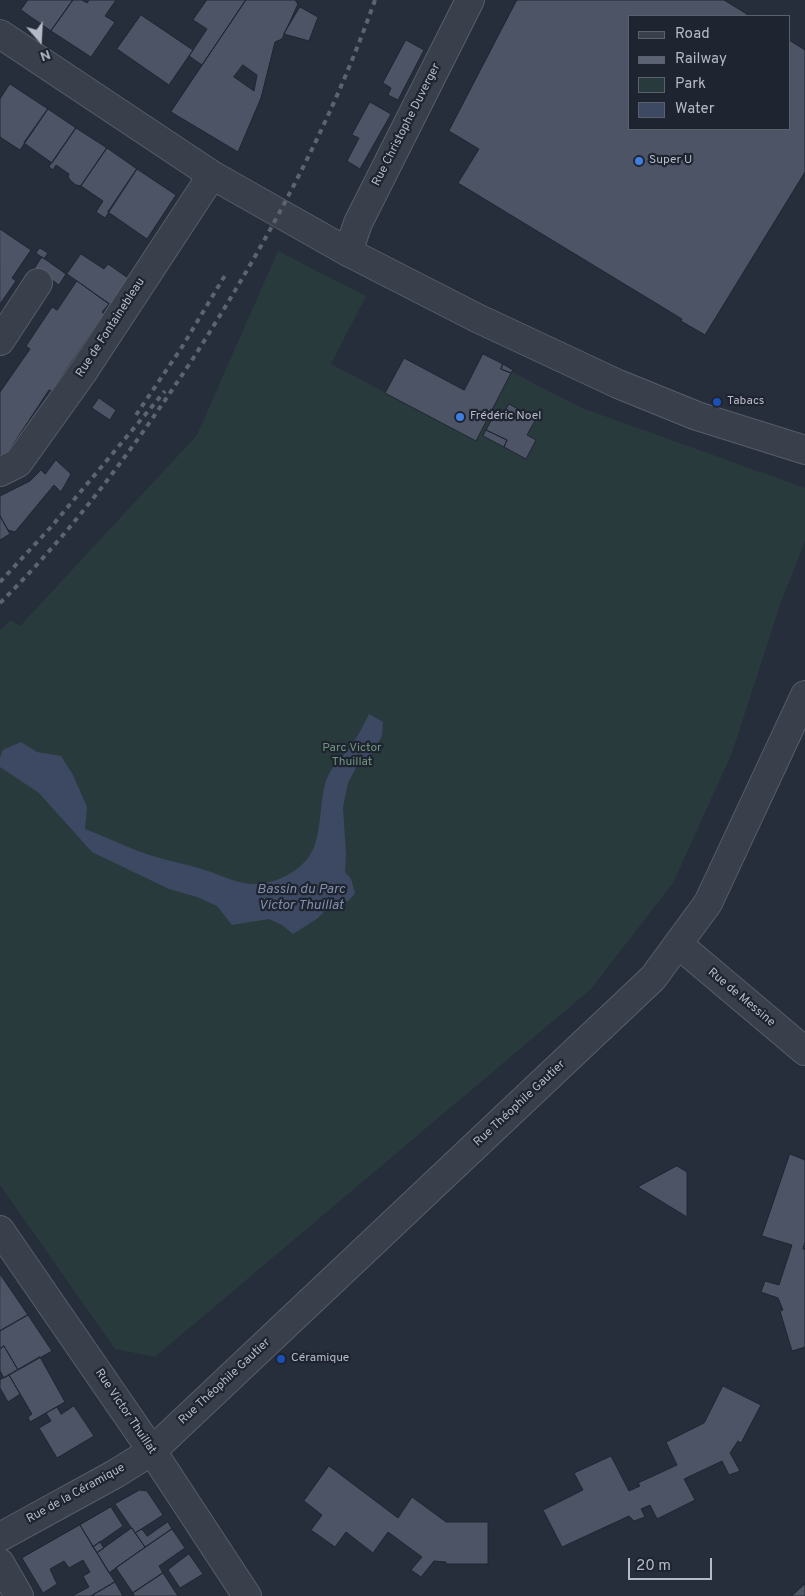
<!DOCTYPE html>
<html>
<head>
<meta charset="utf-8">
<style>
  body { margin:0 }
  #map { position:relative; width:805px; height:1596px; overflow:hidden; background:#262d3b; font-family:Overpass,sans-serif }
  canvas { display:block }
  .legend { position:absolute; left:628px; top:15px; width:162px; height:115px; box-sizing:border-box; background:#1f2431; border:1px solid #5b606d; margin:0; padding:6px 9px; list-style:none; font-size:15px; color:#b6bac7 }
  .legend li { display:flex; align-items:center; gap:10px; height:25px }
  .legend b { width:25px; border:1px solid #5b606d }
  .north { position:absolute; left:15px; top:15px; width:50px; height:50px; -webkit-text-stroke:4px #1f2431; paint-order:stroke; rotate:161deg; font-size:14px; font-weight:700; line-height:20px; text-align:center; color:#b6bac7 }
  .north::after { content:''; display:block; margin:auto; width:18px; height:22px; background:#b6bac7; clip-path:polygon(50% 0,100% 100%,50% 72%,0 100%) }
  .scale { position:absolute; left:628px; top:1558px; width:84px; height:22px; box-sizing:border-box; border:2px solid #b6bac7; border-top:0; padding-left:6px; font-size:15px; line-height:18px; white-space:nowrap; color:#b6bac7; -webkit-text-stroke:4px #1f2431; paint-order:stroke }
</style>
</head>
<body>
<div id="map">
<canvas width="805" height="1596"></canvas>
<ul class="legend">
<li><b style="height:6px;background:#3a3f4c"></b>Road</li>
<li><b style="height:6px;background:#5c6372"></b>Railway</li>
<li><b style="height:14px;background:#293a3d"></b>Park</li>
<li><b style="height:14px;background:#3d4962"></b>Water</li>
</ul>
<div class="north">N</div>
<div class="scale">20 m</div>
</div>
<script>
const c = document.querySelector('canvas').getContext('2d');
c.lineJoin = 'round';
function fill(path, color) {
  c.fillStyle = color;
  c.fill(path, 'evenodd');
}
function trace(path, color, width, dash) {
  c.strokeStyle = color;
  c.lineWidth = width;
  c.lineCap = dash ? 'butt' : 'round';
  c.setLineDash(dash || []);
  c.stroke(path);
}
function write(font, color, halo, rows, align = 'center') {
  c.font = font + ' Overpass,sans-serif';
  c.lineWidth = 4.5;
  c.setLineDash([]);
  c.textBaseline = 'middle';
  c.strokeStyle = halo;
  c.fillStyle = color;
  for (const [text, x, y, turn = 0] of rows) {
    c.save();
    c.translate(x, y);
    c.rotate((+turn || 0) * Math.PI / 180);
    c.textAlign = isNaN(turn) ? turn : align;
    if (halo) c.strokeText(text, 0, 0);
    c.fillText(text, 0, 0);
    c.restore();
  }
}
fill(new Path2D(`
  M278 251 366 296 331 364 476 440 512 372 582 408 805 488V541L781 602 732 753 673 883 591 989 155 1357 115 1349 0 1185V630L11 620 20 626 197 435Z`), '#293a3d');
fill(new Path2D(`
  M369 714 383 722 382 736 372 754 357 766 348 783 343 807 346 855 345 872 351 879 355 893C348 902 344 907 332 903L318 918 293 934 282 925 269 919 232 925 217 906 197 897 169 889 92 852 39 793 0 767V758L3 750 21 742 37 752 61 756 73 775 87 807 85 829C109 838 132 850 156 857 173 862 191 865 208 871 223 876 238 884 255 884 275 884 299 872 310 855 322 838 319 802 326 781 331 767 341 758 350 747 358 737 363 726 369 714Z`), '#3d4962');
const building = new Path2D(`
  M28 0H73L51 31 21 10Z
  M73 0H82L87 3 89 0H116L105 16 115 22 91 57 51 31Z
  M207 0H246L202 65 189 56 207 29 193 20Z
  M246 0H295L298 4 282 39 275 42 261 98 238 152 171 112ZM243 65 257 75 254 91 234 77Z
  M517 0H724L750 16H629V129H789V40L805 50V172L705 335 681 321 682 319 458 183 479 149 449 131Z
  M300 7 318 17 309 41 284 34Z
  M141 15 193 50 169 85 117 49Z
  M406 40 424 50 398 100 388 95 391 88 383 83Z
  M10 84 48 109 20 150 0 137V99Z
  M370 102 391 114 360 169 347 161 359 138 352 135Z
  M48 109 76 128 52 163 24 143Z
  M76 128 107 148 81 186 76 185 71 181 68 177 69 174 56 165 53 170 49 167Z
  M107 148 137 169 105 218 96 212 103 201 81 186Z
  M137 169 176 195 147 239 108 212Z
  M0 229 31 250 12 278 16 281 0 304Z
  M40 248 48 253 44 259 36 253Z
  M81 254 104 269 108 264 128 278 114 307 67 274Z
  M42 257 66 274 59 285 35 268Z
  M77 281 109 304 102 312 104 314 52 391 49 390 8 452 0 456V392L30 349 26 346 52 307 57 310Z
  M483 354 503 364 501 369 511 373 476 441 385 393 404 358 464 390Z
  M503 364 513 370 511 373 501 369Z
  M99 398 116 410 110 420 92 408Z
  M509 404 536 419 527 435 536 440 526 459 504 447 507 440 486 430 493 417 500 421Z
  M486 430 507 440 504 447 483 436Z
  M56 460 71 474 61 492 54 485 15 532 8 530 0 516V496L30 481 41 470 45 474Z
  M0 516 10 534 0 540Z
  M790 1154 805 1160V1242L803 1249H805V1347L792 1351 780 1311 783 1310 778 1298 761 1292 765 1281 779 1285 792 1245 762 1236Z
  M677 1166 687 1172V1217L638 1187Z
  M0 1274 28 1315 0 1331Z
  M28 1315 52 1351 18 1370 4 1346 0 1349V1331Z
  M4 1346 18 1370 4 1378 0 1371V1349Z
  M40 1357 65 1402 30 1422 28 1417 32 1414 9 1375Z
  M9 1375 20 1394 8 1402 0 1388V1380Z
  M723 1386 761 1405 741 1443 738 1441 730 1453 740 1471 729 1475 722 1461 684 1479 695 1500 657 1519 650 1505 641 1509 645 1517 634 1521 629 1516 562 1547 543 1510 583 1490 574 1473 611 1456 629 1491 640 1486 638 1483 677 1465 666 1442 704 1423Z
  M74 1406 94 1436 57 1458 39 1428 51 1421 46 1413 57 1407 61 1414Z
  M329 1466 398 1518 412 1497 446 1522H488V1564H446V1562L434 1561 421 1577 411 1570 422 1557 388 1532 373 1553 346 1532 335 1547 311 1530 322 1515 304 1501Z
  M140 1490 147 1491 163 1515 135 1533 115 1504Z
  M111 1507 123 1526 93 1547 80 1525Z
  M168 1522 172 1529 145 1547 135 1533 142 1529 147 1536Z
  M80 1525 115 1582 91 1596H72L89 1587 83 1576 90 1572 83 1560 69 1568 64 1561 50 1569 57 1584 43 1593 22 1558Z
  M132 1528 145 1547 109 1573 97 1553Z
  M172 1529 185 1548 159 1566 163 1573 133 1593 116 1568Z
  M100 1542 104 1548 97 1553 93 1547Z
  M189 1554 203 1574 180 1588 168 1570Z
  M163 1573 178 1596H134L133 1593Z
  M115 1582 123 1596H94L93 1595Z
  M805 1584V1596H792Z`);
fill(building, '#4d5465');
trace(building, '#212633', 1);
const minor = new Path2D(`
  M348 252 358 223 470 0
  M0 341 38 283
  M0 472 18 463 83 372 212 175
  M678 944 805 1051
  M0 1230 152 1451 247 1596
  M0 1537 115 1474 152 1451 653 978 708 903 805 695
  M0 1563 19 1596`);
const tertiary = new Path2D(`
  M0 34 212 175 348 252 477 318 618 384 697 416 805 450`);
trace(minor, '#585d6a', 30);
trace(tertiary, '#585d6a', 30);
trace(minor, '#3a3f4c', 28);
trace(tertiary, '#3a3f4c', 28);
trace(new Path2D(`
  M136 415 182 347 227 272
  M0 582 51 527 165 391
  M0 603C75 529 136 445 194 357 266 244 330 127 375 0`), '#5c6372', 4, [5, 5]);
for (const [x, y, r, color] of [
  [639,161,5,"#3f7fe0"],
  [717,402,5,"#1a4fb4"],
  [460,417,5,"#3f7fe0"],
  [281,1359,5,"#1a4fb4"]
]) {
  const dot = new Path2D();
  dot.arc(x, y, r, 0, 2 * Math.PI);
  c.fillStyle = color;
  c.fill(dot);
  trace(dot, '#1f2431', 2);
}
write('12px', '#b6bac7', '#1f2431', [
  ["Rue Christophe Duverger",407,125,-63],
  ["Rue de Fontainebleau",111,328,-57],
  ["Rue de Messine",741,998,40],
  ["Rue Théophile Gautier",520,1104,-43],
  ["Rue Théophile Gautier",225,1382,-43],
  ["Rue Victor Thuillat",125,1412,56],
  ["Rue de la Céramique",76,1494,-29]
]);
write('12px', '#b6bac7', '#1f2431', [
  ["Super U",649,161],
  ["Tabacs",727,402],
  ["Frédéric Noel",470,417],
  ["Céramique",291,1359]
], 'left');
write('12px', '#6f967c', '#1f2431', [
  ["Parc Victor",352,749],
  ["Thuillat",352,763]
]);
write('italic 14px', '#808eab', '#1f2431', [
  ["Bassin du Parc",301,890],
  ["Victor Thuillat",301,906]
]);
</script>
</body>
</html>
